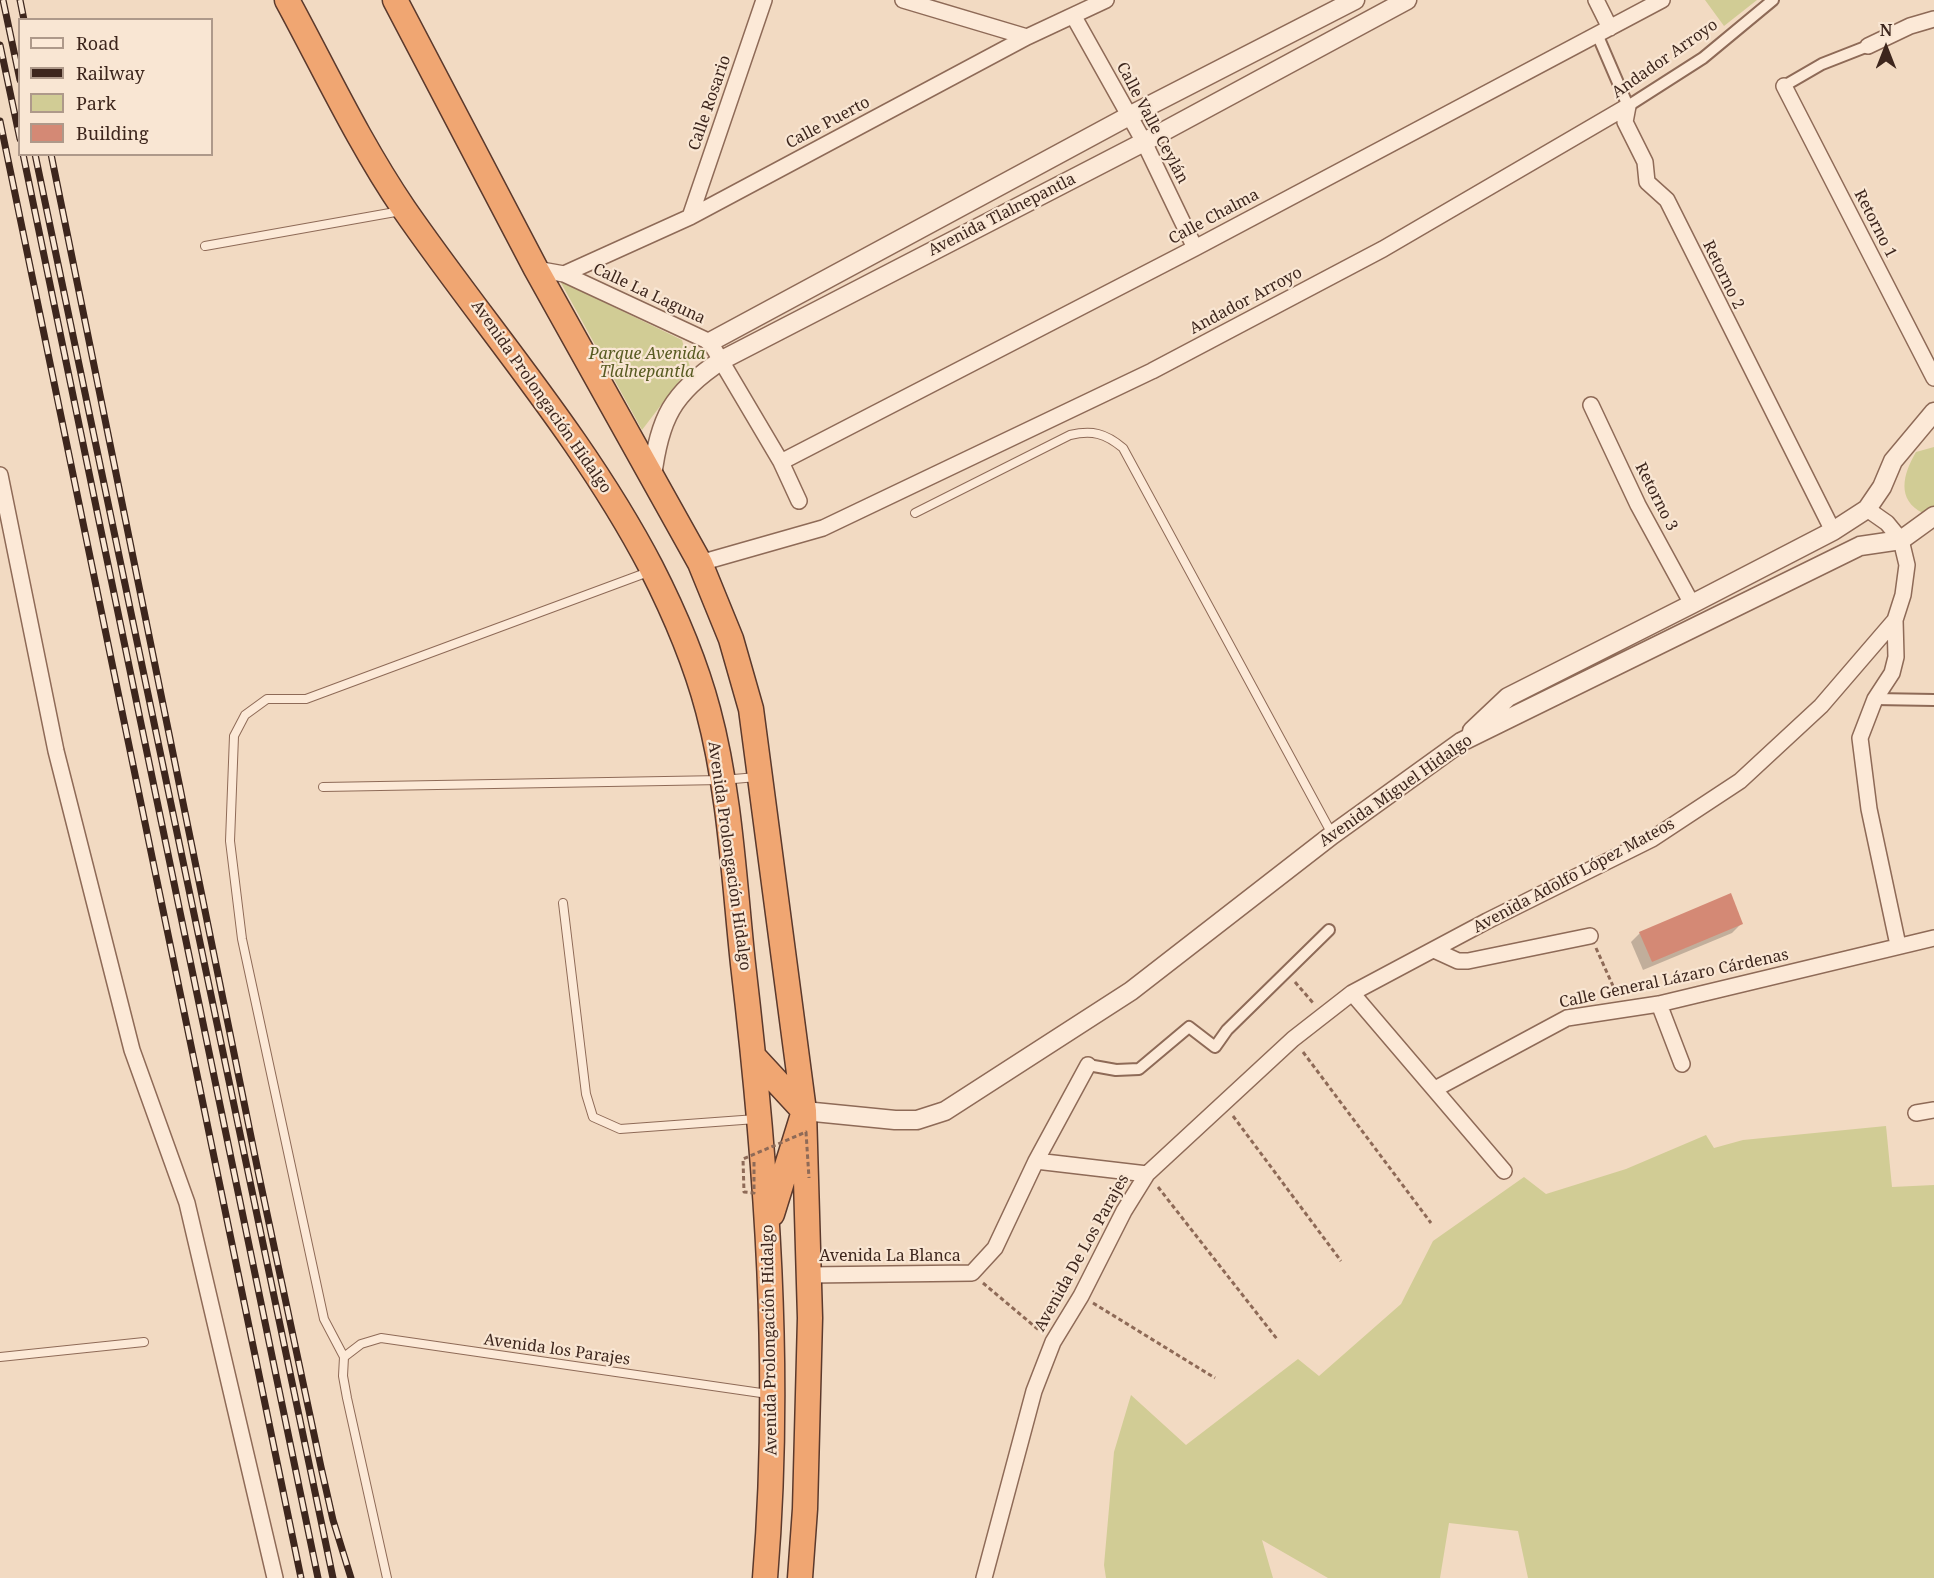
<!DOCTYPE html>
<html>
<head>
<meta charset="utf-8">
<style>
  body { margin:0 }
  #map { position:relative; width:1934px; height:1578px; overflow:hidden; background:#f2dac2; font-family:"Noto Serif",serif }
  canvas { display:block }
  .legend { position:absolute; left:18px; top:18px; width:195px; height:138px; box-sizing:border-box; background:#f9e6d3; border:2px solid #ae998a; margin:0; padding:8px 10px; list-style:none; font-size:18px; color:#3d261d }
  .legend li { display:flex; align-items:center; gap:12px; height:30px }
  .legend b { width:30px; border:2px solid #ae998a }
  .north { position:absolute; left:1856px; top:18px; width:60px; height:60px; -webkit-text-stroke:4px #f9e6d3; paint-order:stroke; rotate:0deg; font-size:16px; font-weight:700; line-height:24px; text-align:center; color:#3d261d }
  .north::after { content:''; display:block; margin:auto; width:21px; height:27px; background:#3d261d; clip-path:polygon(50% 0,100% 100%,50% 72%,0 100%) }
</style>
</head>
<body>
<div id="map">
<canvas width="1934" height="1578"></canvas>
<ul class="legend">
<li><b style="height:8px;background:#fce9d7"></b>Road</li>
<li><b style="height:8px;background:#3d261d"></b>Railway</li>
<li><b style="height:16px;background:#d1cc95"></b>Park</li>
<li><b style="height:16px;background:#d48975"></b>Building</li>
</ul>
<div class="north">N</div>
</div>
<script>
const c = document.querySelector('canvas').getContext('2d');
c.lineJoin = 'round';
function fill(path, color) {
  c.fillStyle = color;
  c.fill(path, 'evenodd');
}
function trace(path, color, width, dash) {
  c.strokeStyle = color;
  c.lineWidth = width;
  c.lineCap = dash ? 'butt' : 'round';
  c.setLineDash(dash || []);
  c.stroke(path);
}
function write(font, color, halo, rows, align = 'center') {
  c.font = font + ' "Noto Serif",serif';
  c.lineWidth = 4.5;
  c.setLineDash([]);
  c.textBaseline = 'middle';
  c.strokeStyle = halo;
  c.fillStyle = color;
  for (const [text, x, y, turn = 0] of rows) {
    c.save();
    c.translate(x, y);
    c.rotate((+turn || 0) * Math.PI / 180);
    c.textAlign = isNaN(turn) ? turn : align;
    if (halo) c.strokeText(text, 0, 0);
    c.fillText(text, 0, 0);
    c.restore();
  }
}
fill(new Path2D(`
  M1705 0H1757L1724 26Z
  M560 281 682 340 690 367 642 430Z
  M1934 447V510L1923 513C1896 500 1903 474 1916 452Z
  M1886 1126 1892 1187 1934 1185V1578H1528L1518 1531 1449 1523 1440 1578H1328L1262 1540 1273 1578H1106L1104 1565 1114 1452 1131 1395 1186 1445 1298 1359 1319 1376 1401 1304 1433 1241 1524 1177 1546 1194 1626 1169 1706 1135 1714 1148 1743 1140Z`), '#d1cc95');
fill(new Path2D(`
  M1741 924 1732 933 1643 970 1631 942 1640 933Z`), '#0003');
fill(new Path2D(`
  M1731 893 1743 924 1652 962 1639 932Z`), '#d48975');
const service = new Path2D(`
  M205 246 401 211
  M915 513 1070 435C1092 430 1105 433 1123 448L1332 834
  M323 787 722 780 757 777
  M563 903 586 1094 593 1117 620 1129 756 1119
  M0 1357 144 1342
  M344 1357 361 1344 381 1338 768 1394
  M387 1578 347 1398 343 1376 344 1357 324 1319 242 939 230 841 234 736 245 715 267 699H306L651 571`);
const pedestrian = new Path2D(`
  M1597 34 1628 106 1703 58 1773 0
  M1784 86 1822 64 1868 46
  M1875 699 1934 700
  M1088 1065 1116 1070 1139 1069 1189 1027 1215 1047 1227 1030 1329 930`);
const minor = new Path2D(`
  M903 0 1027 37
  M1596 0 1610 28
  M1074 17 1144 142 1195 248
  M1868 46 1910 26 1934 19
  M1784 86 1934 378
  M1628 106 1625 122 1645 162 1647 182 1667 200 1833 531
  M690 217 764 0
  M536 269 564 274 710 342 781 462 799 501
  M564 274 690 217 1027 37 1106 0
  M1591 405 1638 505 1692 604
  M781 462 1195 248 1662 0
  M0 475 56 751 132 1050 187 1203 275 1578
  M700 563 823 528 1152 371 1383 249 1628 106
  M1895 620 1896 657 1892 673 1875 699 1860 738 1869 809 1898 945
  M1434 950 1458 961H1468L1590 936
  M1352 993 1504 1171
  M1659 1004 1682 1064
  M1435 1089 1567 1018 1659 1004 1934 938
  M1916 1113 1934 1110
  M1036 1161 1147 1174
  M809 1275 972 1273 995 1248 1036 1161 1088 1065
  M984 1578 1034 1391 1053 1342 1081 1296 1124 1211 1147 1174 1293 1039 1352 993 1487 921 1652 839 1740 781 1821 706 1895 620 1903 595 1907 565 1901 540 1887 523 1867 509`);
const tertiary = new Path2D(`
  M710 342 1129 116 1355 0
  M652 477C659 419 672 393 722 360L1144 142 1407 0
  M1472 731 1508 697 1692 604 1833 531 1867 509 1882 487 1893 461 1934 412
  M804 1111 895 1120H917L945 1111 1131 991 1332 835 1461 742 1860 546 1901 540 1934 516`);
const trunk = new Path2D(`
  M287 0C325 70 359 143 404 209 487 329 583 437 651 567 674 612 695 661 708 710 730 792 734 880 743 964 767 1168 782 1373 765 1578
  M395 0 536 269 700 563 731 639 751 709 804 1111 810 1318 805 1509 800 1578
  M755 1058 804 1111 772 1214`);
trace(service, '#8e6a57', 10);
trace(pedestrian, '#8e6a57', 14);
trace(minor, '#8e6a57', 18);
trace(tertiary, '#8e6a57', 21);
trace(trunk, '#5b392c', 27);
trace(new Path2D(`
  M1596 948 1613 986 1598 996
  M1295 982 1314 1004
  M1303 1052 1431 1223
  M1233 1116 1341 1261
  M1158 1187 1277 1339
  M983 1283 1040 1331
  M1093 1303 1215 1378`), '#8e6a57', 3, [4.5, 3]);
trace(service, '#fce9d7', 8);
trace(pedestrian, '#fce9d7', 10);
trace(minor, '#fce9d7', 15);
trace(tertiary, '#fce9d7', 18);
trace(trunk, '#f0a672', 24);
const rail = new Path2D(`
  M3 0 20 80
  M20 0 24 20
  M0 45 20 139
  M0 121 301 1578
  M23 154 318 1578
  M35 154 333 1578
  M51 154 259 1176 321 1467 333 1520 351 1578`);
trace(rail, '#3d261d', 7);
trace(rail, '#f9e6d3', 4.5, [14]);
trace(new Path2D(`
  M754 1162V1193L744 1192 743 1159 806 1132 809 1178`), '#8e6a57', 3, [4.5, 3]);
write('16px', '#3d261d', '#f9e6d3', [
  ["Andador Arroyo",1665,59,-35],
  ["Calle Rosario",710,103,-71],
  ["Calle Puerto",828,123,-28],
  ["Calle Valle Ceylán",1152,123,62],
  ["Avenida Tlalnepantla",1002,215,-27],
  ["Calle Chalma",1214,217,-28],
  ["Retorno 1",1875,224,63],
  ["Retorno 2",1723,275,64],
  ["Calle La Laguna",649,294,25],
  ["Andador Arroyo",1246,301,-28],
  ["Avenida Prolongación Hidalgo",541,397,55],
  ["Retorno 3",1656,497,63],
  ["Avenida Miguel Hidalgo",1396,791,-35],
  ["Avenida Prolongación Hidalgo",729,856,82],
  ["Avenida Adolfo López Mateos",1574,876,-28],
  ["Calle General Lázaro Cárdenas",1674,979,-12],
  ["Avenida De Los Parajes",1082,1253,-61],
  ["Avenida La Blanca",890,1256],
  ["Avenida Prolongación Hidalgo",770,1340,-91],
  ["Avenida los Parajes",557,1350,8]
]);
write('italic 16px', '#585b22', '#f9e6d3', [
  ["Parque Avenida",647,354],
  ["Tlalnepantla",647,372]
]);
</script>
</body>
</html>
